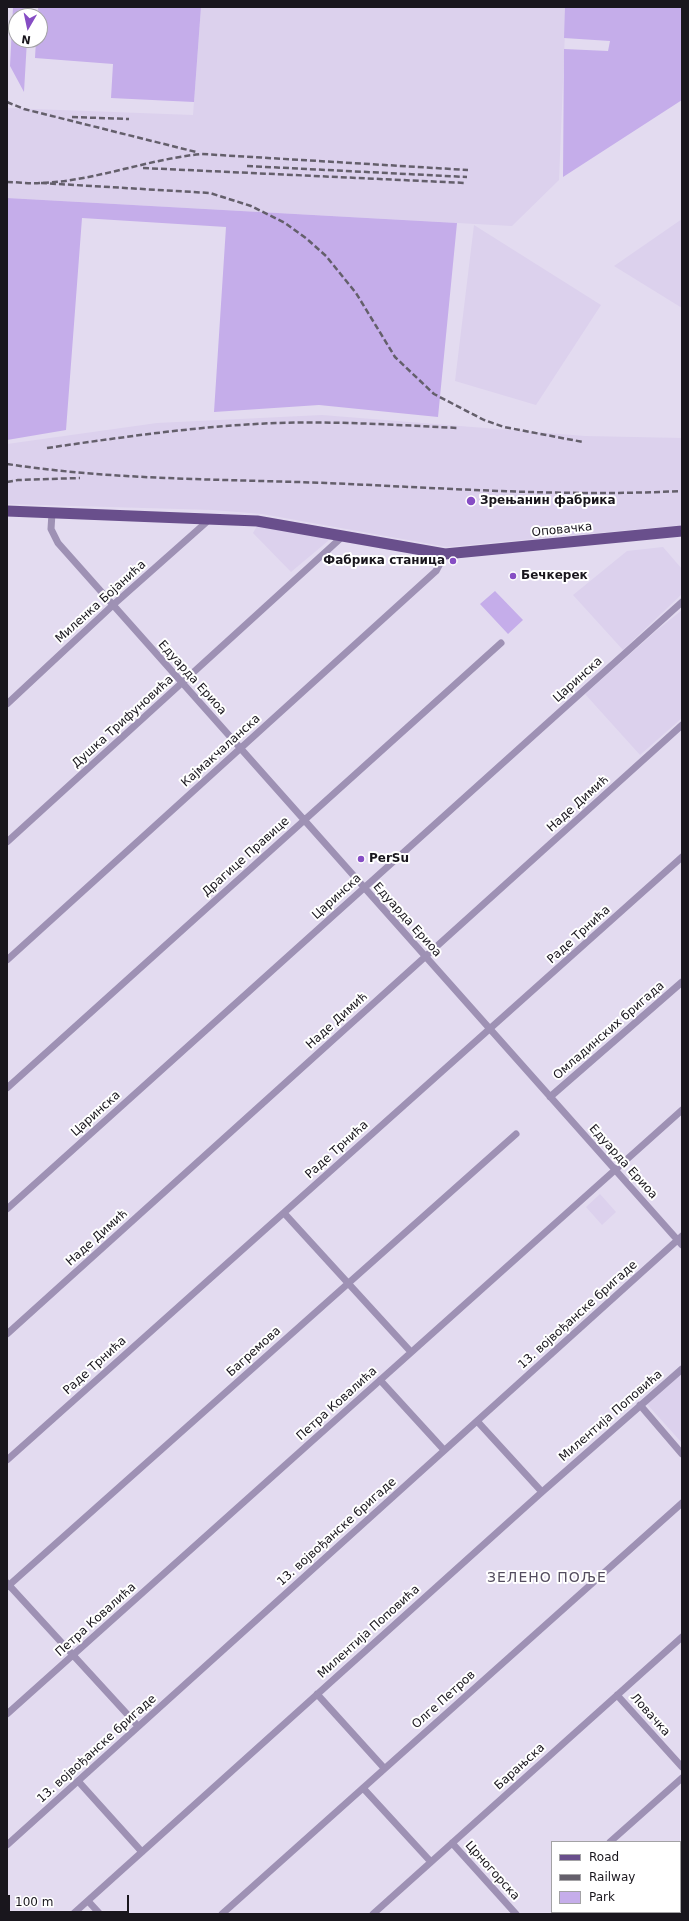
<!DOCTYPE html>
<html>
<head>
<meta charset="utf-8">
<style>
  body { margin:0 }
  #map { position:relative; width:689px; height:1921px; overflow:hidden; background:#e3dbf0; font-family:"DejaVu Sans",sans-serif }
  canvas { display:block }
  .frame { position:absolute; inset:0; border:8px solid #19161d; pointer-events:none }
  .legend { position:absolute; left:551px; top:1841px; width:130px; height:72px; box-sizing:border-box; background:#fff; border:1px solid #a3a2a5; margin:0; padding:5px 7px; list-style:none; font-size:12px; color:#19161d }
  .legend li { display:flex; align-items:center; gap:8px; height:20px }
  .legend b { width:20px; border:1px solid #a3a2a5 }
  .north { position:absolute; left:8px; top:8px; width:40px; height:40px; box-sizing:border-box; background:#fff; border:1px solid #a3a2a5; border-radius:50%; rotate:189deg; font-size:11px; font-weight:700; line-height:16px; text-align:center; color:#19161d }
  .north::after { content:''; display:block; margin:auto; width:14px; height:18px; background:#864dc4; clip-path:polygon(50% 0,100% 100%,50% 72%,0 100%) }
  .scale { position:absolute; left:8px; top:1895px; width:121px; height:18px; box-sizing:border-box; border:2px solid #19161d; border-top:0; padding-left:5px; font-size:12px; line-height:14px; white-space:nowrap; color:#19161d; -webkit-text-stroke:3px #fff; paint-order:stroke }
</style>
</head>
<body>
<div id="map">
<canvas width="689" height="1921"></canvas>
<div class="frame"></div>
<ul class="legend">
<li><b style="height:5px;background:#694f8c"></b>Road</li>
<li><b style="height:5px;background:#645f6b"></b>Railway</li>
<li><b style="height:11px;background:#c5adea"></b>Park</li>
</ul>
<div class="north">N</div>
<div class="scale">100 m</div>
</div>
<script>
const c = document.querySelector('canvas').getContext('2d');
c.lineJoin = 'round';
function fill(path, color) {
  c.fillStyle = color;
  c.fill(path, 'evenodd');
}
function trace(path, color, width, dash) {
  c.strokeStyle = color;
  c.lineWidth = width;
  c.lineCap = dash ? 'butt' : 'round';
  c.setLineDash(dash || []);
  c.stroke(path);
}
function write(font, color, halo, rows, align = 'center') {
  c.font = font + ' "DejaVu Sans",sans-serif';
  c.lineWidth = 4;
  c.setLineDash([]);
  c.textBaseline = 'middle';
  c.strokeStyle = halo;
  c.fillStyle = color;
  for (const [text, x, y, turn = 0] of rows) {
    c.save();
    c.translate(x, y);
    c.rotate((+turn || 0) * Math.PI / 180);
    c.textAlign = isNaN(turn) ? turn : align;
    if (halo) c.strokeText(text, 0, 0);
    c.fillText(text, 0, 0);
    c.restore();
  }
}
fill(new Path2D(`
  M201 7H566L559 180 512 226 7 198V108L193 115Z
  M682 219V308L614 266Z
  M474 225 601 305 536 405 455 381Z
  M322 415 585 436 682 438V525L447 547 262 514 213 510 7 504V444L157 423Z
  M258 524 329 537 328 541 291 572 253 533Z
  M663 547 682 569V594L623 650 573 595 627 551Z
  M682 610V718L640 755 585 694 656 631Z
  M600 1194 616 1212 602 1225 586 1207Z
  M682 1369V1443L646 1403Z`), '#dcd1ed');
fill(new Path2D(`
  M13 7H29L28 16H16V40H27L24 92 10 66Z
  M38 7H201L194 102 111 98 113 64 35 58 36 40H40Z
  M565 7H682V100L563 177 564 49 608 51 610 41 564 38Z
  M7 198 457 223 438 417 319 405 214 412 226 227 82 218 66 430 7 440Z
  M495 591 523 620 508 634 480 604Z`), '#c5adea');
trace(new Path2D(`
  M52 513 51 529 58 543 682 1245
  M7 704 113 605 210 519
  M7 842 342 537
  M7 960 436 571 445 554
  M7 1088 501 643
  M550 1097 682 982
  M7 1209 682 602
  M284 1213 411 1352
  M7 1334 682 725
  M380 1380 444 1450
  M640 1405 682 1454
  M477 1421 542 1492
  M7 1460 682 857
  M7 1583 138 1726
  M7 1587 516 1134
  M317 1694 384 1768
  M617 1695 682 1767
  M7 1714 682 1110
  M78 1781 142 1852
  M363 1788 431 1862
  M610 1842 682 1778
  M452 1843 516 1914
  M7 1845 682 1236
  M88 1901 100 1914
  M656 1912 658 1914
  M73 1914 542 1492 682 1369
  M222 1914 682 1503
  M373 1914 682 1637`), '#9e91b4', 7);
trace(new Path2D(`
  M7 511 257 521 445 554 682 531`), '#694f8c', 11);
trace(new Path2D(`
  M7 102 24 109 196 152
  M72 117 129 119
  M247 166 467 177
  M143 168 466 183
  M7 182C18 182 30 184 41 183 95 181 148 159 202 154L468 170
  M41 183 210 193 251 206 285 223 307 239 326 256 356 293 395 357 434 394 484 420 504 427 583 442
  M47 448C123 437 199 426 276 423 337 421 397 425 458 428
  M7 464C112 480 219 479 326 483 444 488 563 497 682 491
  M7 482 18 480 80 478`), '#645f6b', 2.5, [6, 3]);
for (const [x, y, r, color] of [
  [471,501,5,"#864dc4"],
  [453,561,4,"#864dc4"],
  [513,576,4,"#864dc4"],
  [361,859,4,"#864dc4"]
]) {
  const dot = new Path2D();
  dot.arc(x, y, r, 0, 2 * Math.PI);
  c.fillStyle = color;
  c.fill(dot);
  trace(dot, '#fff', 1.5);
}
write('bold 12px', '#19161d', '#fff', [
  ["Зрењанин фабрика",480,501],
  ["Фабрика станица",445,561,"right"],
  ["Бечкерек",521,576],
  ["PerSu",369,859]
], 'left');
write('12px', '#19161d', '#fff', [
  ["Оповачка",562,530,-6],
  ["Миленка Бојанића",101,602,-42],
  ["Едуарда Ериоа",192,678,48],
  ["Царинска",578,680,-42],
  ["Душка Трифуновића",123,722,-42],
  ["Кајмакчаланска",221,751,-42],
  ["Наде Димић",578,804,-42],
  ["Драгице Правице",246,857,-42],
  ["Царинска",337,897,-42],
  ["Едуарда Ериоа",407,920,48],
  ["Раде Трнића",579,935,-42],
  ["Наде Димић",337,1021,-42],
  ["Омладинских бригада",609,1031,-41],
  ["Царинска",96,1114,-42],
  ["Раде Трнића",337,1150,-42],
  ["Едуарда Ериоа",623,1162,48],
  ["Наде Димић",97,1238,-42],
  ["13. војвођанске бригаде",578,1315,-42],
  ["Багремова",254,1352,-42],
  ["Раде Трнића",95,1366,-42],
  ["Петра Ковалића",337,1404,-42],
  ["Милентија Поповића",611,1416,-41],
  ["13. војвођанске бригаде",337,1532,-42],
  ["Петра Ковалића",96,1620,-42],
  ["Милентија Поповића",369,1632,-42],
  ["Олге Петров",444,1700,-42],
  ["Ловачка",650,1715,48],
  ["13. војвођанске бригаде",97,1749,-42],
  ["Барањска",520,1767,-42],
  ["Црногорска",492,1871,48]
]);
c.letterSpacing = '1px';
write('14px', '#544d5f', '#fff', [
  ["ЗЕЛЕНО ПОЉЕ",547,1578]
]);
c.letterSpacing = '0px';
</script>
</body>
</html>
